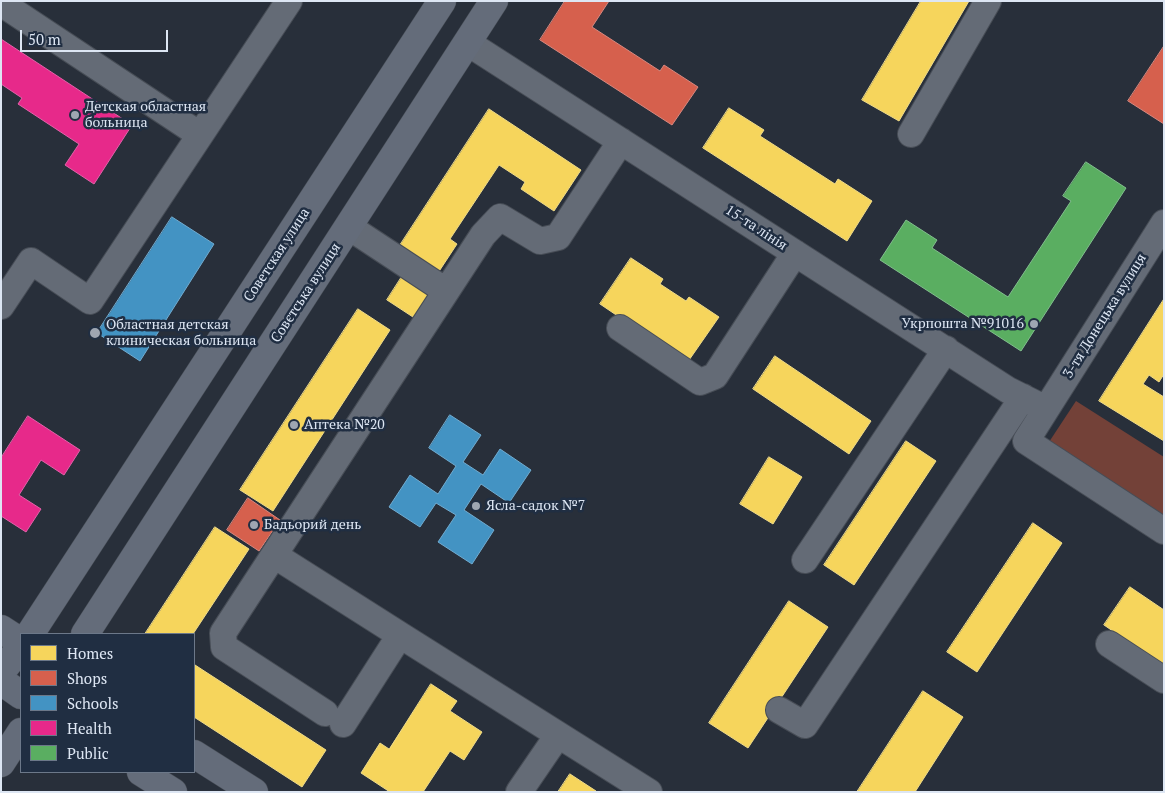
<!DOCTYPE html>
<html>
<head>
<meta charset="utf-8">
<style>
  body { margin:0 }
  #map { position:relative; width:1165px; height:793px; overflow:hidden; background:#282f3a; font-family:"PT Serif",serif }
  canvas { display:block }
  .frame { position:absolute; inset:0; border:2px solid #dde6f3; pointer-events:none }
  .legend { position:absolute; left:20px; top:633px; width:175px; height:140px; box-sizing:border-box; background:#202e42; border:1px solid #6c7889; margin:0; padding:6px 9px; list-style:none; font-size:15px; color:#dde6f3 }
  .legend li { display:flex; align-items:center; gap:10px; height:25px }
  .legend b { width:25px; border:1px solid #6c7889 }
  .scale { position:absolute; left:20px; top:30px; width:148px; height:22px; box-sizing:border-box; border:2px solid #dde6f3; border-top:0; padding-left:6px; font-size:15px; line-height:18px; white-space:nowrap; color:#dde6f3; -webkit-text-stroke:4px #202e42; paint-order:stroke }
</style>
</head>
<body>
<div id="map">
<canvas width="1165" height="793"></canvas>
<div class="frame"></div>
<ul class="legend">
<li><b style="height:14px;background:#f6d55c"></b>Homes</li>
<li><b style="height:14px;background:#d6604d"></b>Shops</li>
<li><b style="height:14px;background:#4393c3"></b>Schools</li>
<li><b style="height:14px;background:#e7298a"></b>Health</li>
<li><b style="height:14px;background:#5aae61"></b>Public</li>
</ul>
<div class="scale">50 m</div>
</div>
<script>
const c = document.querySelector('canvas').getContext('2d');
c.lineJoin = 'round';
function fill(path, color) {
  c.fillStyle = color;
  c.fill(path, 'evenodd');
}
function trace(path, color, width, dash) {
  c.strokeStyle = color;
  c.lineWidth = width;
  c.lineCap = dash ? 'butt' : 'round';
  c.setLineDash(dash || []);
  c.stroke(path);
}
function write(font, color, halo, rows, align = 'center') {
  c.font = font + ' "PT Serif",serif';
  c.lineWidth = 5;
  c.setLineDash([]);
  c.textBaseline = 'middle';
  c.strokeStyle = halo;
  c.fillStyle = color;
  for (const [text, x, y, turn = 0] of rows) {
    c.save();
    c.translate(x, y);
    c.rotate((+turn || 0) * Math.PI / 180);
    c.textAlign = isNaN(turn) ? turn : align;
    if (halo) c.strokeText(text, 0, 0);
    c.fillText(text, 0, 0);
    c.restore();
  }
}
fill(new Path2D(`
  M1076 401 1164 457V516L1049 442Z`), '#734138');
const homes = new Path2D(`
  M921 1H969L899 121 862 100Z
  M729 108 764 130 760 136 835 184 838 179 872 201 847 241 703 148Z
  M489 109 581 170 554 211 521 189 525 182 499 165 450 239 457 244 434 279 395 253Z
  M631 258 663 279 660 284 686 301 689 297 719 317 687 363 600 304Z
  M403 275 432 294 416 319 387 300Z
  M1164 299V374L1159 382 1149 375 1143 384 1164 397V441L1099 401Z
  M358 309 390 330 273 511 240 490Z
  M775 356 871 421 849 454 753 389Z
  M906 441 936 461 854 585 824 565Z
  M769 457 802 477 773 524 740 504Z
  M1033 523 1062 543 977 672 947 652Z
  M215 527 249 549 193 634H145Z
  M1130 587 1164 610V666L1104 625Z
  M789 601 828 627 748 748 709 723Z
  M195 665 326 750 302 787 194 717Z
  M431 684 457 701 450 711 482 732 464 760 450 751 423 792H390L361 773 380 743 389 749Z
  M923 691 963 717 915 792H857Z
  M570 774 596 791 595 792H558Z`);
fill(homes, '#f6d55c');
trace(homes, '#eeda89', 1);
const shops = new Path2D(`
  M565 1H609L592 27 660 71 664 65 698 87 672 125 540 40Z
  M1164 46V124L1128 101Z
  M248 498 280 520 259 551 227 530Z`);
fill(shops, '#d6604d');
trace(shops, '#d8887f', 1);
const schools = new Path2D(`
  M172 217 214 244 140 361 97 333Z
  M450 415 481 435 463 462 483 475 500 449 531 470 509 503 481 484 464 510 494 530 472 564 438 542 456 515 436 503 420 527 389 507 410 475 438 494 456 466 429 448Z`);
fill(schools, '#4393c3');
trace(schools, '#71acd1', 1);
const health = new Path2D(`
  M1 39 132 125 94 184 65 165 79 144 18 104 22 98 1 84Z
  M28 416 80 450 64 475 41 460 19 495 41 509 26 532 1 516V458Z`);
fill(health, '#e7298a');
trace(health, '#e462aa', 1);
const public = new Path2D(`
  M1086 162 1126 188 1021 351 880 260 906 220 937 240 932 248 1008 297 1071 201 1063 196Z`);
fill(public, '#5aae61');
trace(public, '#81bf8d', 1);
const minor = new Path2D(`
  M1 3 200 135
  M468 43 1008 390 1046 409
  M911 134 988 1
  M1164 223 1026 441 1164 531
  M349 227 446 291
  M1 306 31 261 90 301 289 1
  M620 328 700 382 715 376 795 253
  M274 555 400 635
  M805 560 946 349
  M1109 644 1164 680
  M779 710 805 725 1023 397
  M325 713 224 647 223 633 483 235 500 217 540 241 558 237 621 141
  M343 724 400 635 649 792
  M519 792 558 735`);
const major = new Path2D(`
  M1 629 21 642
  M30 634 442 1
  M85 634 494 1
  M1 672 21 647
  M1 681 21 695
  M194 754 254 792
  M1 763 21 732
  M141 772 173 792`);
trace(minor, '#474d56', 28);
trace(major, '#474d56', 29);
trace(minor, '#646b76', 26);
trace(major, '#646c7a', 28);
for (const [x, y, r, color] of [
  [75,115,5,"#9ea6b2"],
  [1034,324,5,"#9ea6b2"],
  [95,333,6,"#9ea6b2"],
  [294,425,5,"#9ea6b2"],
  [476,506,5,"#9ea6b2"],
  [254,525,5,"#9ea6b2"]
]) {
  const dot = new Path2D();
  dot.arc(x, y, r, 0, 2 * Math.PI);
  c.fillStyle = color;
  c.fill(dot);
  trace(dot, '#202e42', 2);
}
write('14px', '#dde6f3', '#202e42', [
  ["Детская областная",85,107],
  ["больница",85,123],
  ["Укрпошта №91016",1024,324,"right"],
  ["Областная детская",106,325],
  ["клиническая больница",106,341],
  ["Аптека №20",304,425],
  ["Ясла-садок №7",486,506],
  ["Бадьорий день",264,525]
], 'left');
write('14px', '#dde6f3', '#202e42', [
  ["15-та лінія",756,228,33],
  ["Советская улица",277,255,-57],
  ["Совєтська вулиця",306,293,-57],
  ["3-тя Донецька вулиця",1105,316,-58]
]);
</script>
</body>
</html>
